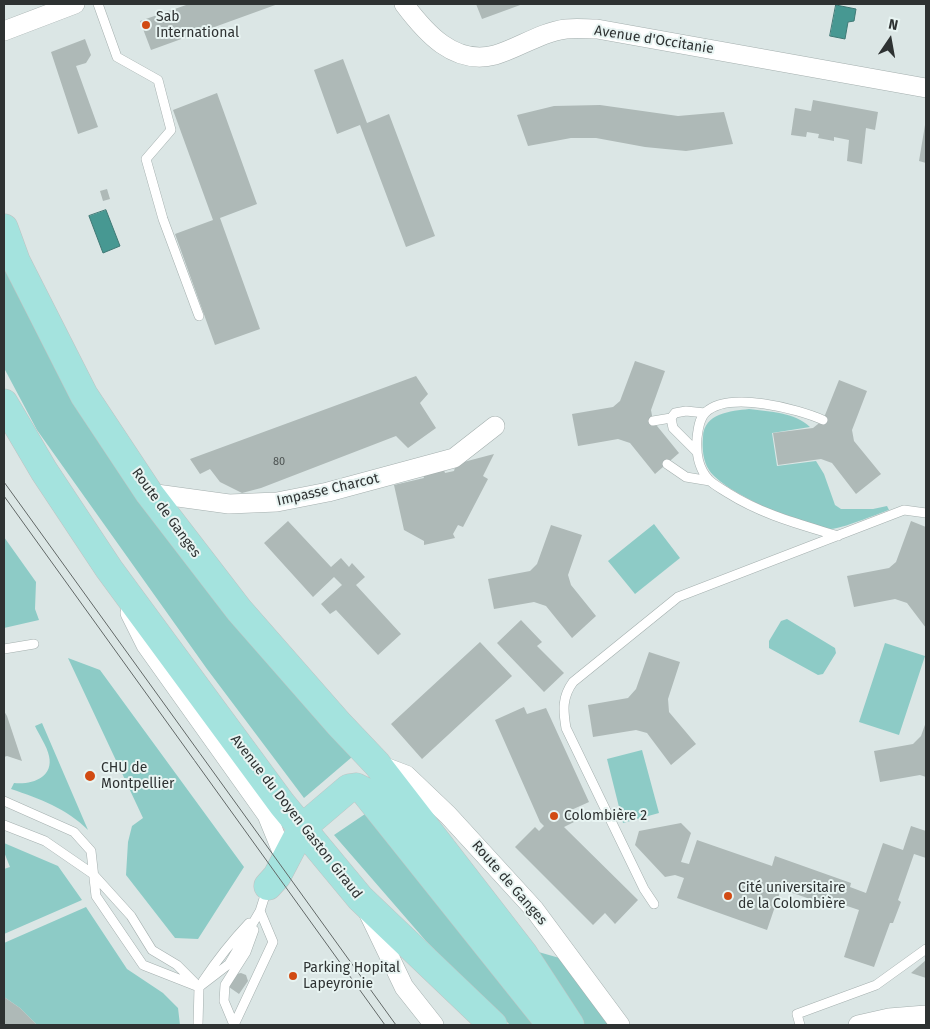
<!DOCTYPE html>
<html>
<head>
<meta charset="utf-8">
<style>
  body { margin:0 }
  #map { position:relative; width:930px; height:1029px; overflow:hidden; background:#dbe6e5; font-family:"Fira Sans",sans-serif }
  canvas { display:block }
  .frame { position:absolute; inset:0; border:5px solid #2e3232; pointer-events:none }
  .north { position:absolute; left:865px; top:15px; width:50px; height:50px; -webkit-text-stroke:4px #e8f4f2; paint-order:stroke; rotate:12deg; font-size:14px; font-weight:700; line-height:20px; text-align:center; color:#2e3232 }
  .north::after { content:''; display:block; margin:auto; width:18px; height:22px; background:#2e3232; clip-path:polygon(50% 0,100% 100%,50% 72%,0 100%) }
</style>
</head>
<body>
<div id="map">
<canvas width="930" height="1029"></canvas>
<div class="frame"></div>
<div class="north">N</div>
</div>
<script>
const c = document.querySelector('canvas').getContext('2d');
c.lineJoin = 'round';
function fill(path, color) {
  c.fillStyle = color;
  c.fill(path, 'evenodd');
}
function trace(path, color, width, dash) {
  c.strokeStyle = color;
  c.lineWidth = width;
  c.lineCap = dash ? 'butt' : 'round';
  c.setLineDash(dash || []);
  c.stroke(path);
}
function write(font, color, halo, rows, align = 'center') {
  c.font = font + ' "Fira Sans",sans-serif';
  c.lineWidth = 4;
  c.setLineDash([]);
  c.textBaseline = 'middle';
  c.strokeStyle = halo;
  c.fillStyle = color;
  for (const [text, x, y, turn = 0] of rows) {
    c.save();
    c.translate(x, y);
    c.rotate((+turn || 0) * Math.PI / 180);
    c.textAlign = isNaN(turn) ? turn : align;
    if (halo) c.strokeText(text, 0, 0);
    c.fillText(text, 0, 0);
    c.restore();
  }
}
fill(new Path2D(`
  M4 252 30 314 352 757 304 798 207 669 37 430 4 368Z
  M749 409C771 412 794 412 810 427L772 433 777 466 816 461 824 474 835 505 841 509H873L887 506 889 510C877 514 841 529 831 529 805 527 724 493 709 470 703 461 702 448 703 437 704 413 731 411 749 409Z
  M654 524 680 558 635 594 608 561Z
  M4 537 36 582 35 609 39 620 4 628Z
  M787 619 835 648 836 653 823 674 818 675 769 648V641L781 621Z
  M885 643 925 656 899 735 859 722Z
  M68 658 100 670 244 867 198 939 175 938 126 875 128 842 132 826 143 818Z
  M42 723 88 830C66 808 40 799 11 789L14 783C31 785 54 778 49 756 47 746 39 735 35 726Z
  M642 750 659 813 623 823 607 759Z
  M368 812 537 1025H510L426 941 334 835Z
  M4 843 58 866 82 900 4 934V869L10 867 4 852Z
  M86 907 127 969 163 993 178 1008 180 1025H37L20 1008 4 997V943Z
  M535 951 563 959 608 1025H583Z`), '#8dcbc6');
const water = new Path2D(`
  M836 5 856 9 854 21 848 22 845 39 830 36Z
  M106 210 120 246 103 253 89 216Z`);
fill(water, '#479892');
trace(water, '#407975', 1);
fill(new Path2D(`
  M189 4H278L151 50 140 21Z
  M476 4H523L482 19Z
  M85 39 91 55 86 63 76 66 98 127 78 134 51 52Z
  M343 59 367 123 389 114 435 236 406 247 360 125 337 134 314 70Z
  M217 93 257 204 220 218 260 329 215 345 175 234 213 220 173 110Z
  M813 100 878 112 875 130 866 128 862 164 847 161 849 140 834 137V141L818 138 819 134 807 132 806 137 791 135 795 108 811 111Z
  M600 105 678 116 724 112 733 144 686 151 645 147 596 138H571L528 146 517 115 554 106Z
  M925 125H926V163L919 161Z
  M107 189 110 199 103 201 100 191Z
  M635 361 665 371 651 410 653 421 679 453 655 474 630 443 618 439 578 446 572 414 613 407 620 401Z
  M416 376 428 394 420 403 436 428 408 448 396 436 261 488 242 493 220 482 210 469 200 474 190 459Z
  M839 380 867 391 852 430 854 441 881 474 856 494 832 463 821 459 778 465 773 433 813 428 823 420Z
  M494 454 483 476 488 479 463 527 458 525 453 534 455 538 424 545V541L404 530 394 485 424 478 423 474 444 470 445 473 454 471 456 464Z
  M288 521 331 567 341 558 349 567 352 563 365 577 356 585 401 634 378 655 336 610 330 614 321 604 342 585 334 577 313 597 264 543Z
  M911 521 926 527V628L907 603 895 599 854 607 847 576 889 568 896 562Z
  M551 525 582 535 568 575 571 585 596 616 572 638 546 606 534 602 494 609 488 579 530 571 537 564Z
  M521 620 542 642 537 646 564 673 544 692 497 643Z
  M480 642 512 676 422 759 391 724Z
  M649 652 680 662 668 699 669 712 696 744 671 765 647 733 636 730 593 737 588 705 628 698 636 689Z
  M524 707 527 714 546 708 589 802 569 811 574 822 564 827 638 900 615 924 605 913 593 925 515 847 535 827 539 831 544 826 540 822 495 720Z
  M4 711 7 716 22 761 7 756 4 757Z
  M926 722V777L920 775 880 782 874 751 913 744 921 736Z
  M681 823 691 833 681 862 689 864 697 840 772 866 775 856 851 883 850 887 866 893 883 843 903 850 911 826 926 831V858L914 854 898 900 901 902 893 923H890L874 967 844 957 859 910 844 905 842 910 781 889 767 930 677 898 684 878 675 875 665 877 635 845 639 831Z
  M926 960V978L911 973Z
  M241 973 246 975 248 981 239 994 229 987 236 974Z
  M4 997 20 1008 37 1025H4Z`), '#aeb9b7');
const service = new Path2D(`
  M98 4 117 57 158 80 171 130 146 159 163 219 199 316
  M823 420C798 409 728 390 705 413 699 419 698 430 697 438 696 454 698 468 709 480 714 485 722 489 728 493 763 515 799 524 838 536
  M653 421 671 418
  M696 451 673 428 671 418 675 413 686 411 705 413
  M667 464 686 477 710 481
  M4 649 34 644
  M4 801 74 832 91 851 96 896 143 965 199 987
  M4 825 45 841 93 874 131 916 152 950 177 965 195 983
  M654 904 644 889 566 728C563 710 562 697 573 682L678 597 904 510 926 513
  M203 981C217 960 232 941 249 923
  M198 1025 199 987 229 964 260 911 267 889
  M234 1025 273 942 260 911
  M234 1025 224 1001 225 985 246 952 254 930
  M800 1025 797 1014 876 985 926 949`);
const minor = new Path2D(`
  M404 4C425 32 454 66 495 55 519 48 541 32 566 29 576 28 587 29 597 29L926 88
  M4 31 75 4
  M149 493 229 504 277 502 328 492 454 458 495 426
  M130 613 146 645 267 815 285 859
  M377 764 406 775 448 815 534 909 620 1025
  M368 912 404 987 434 1025
  M858 1025 889 1018 926 1015`);
const primary = new Path2D(`
  M4 228 16 261 84 395 149 493 239 610 339 724 377 764 523 953 570 1025
  M4 403 44 471 109 569 282 804 360 898 493 1025
  M268 886 277 876 302 828 349 788 356 787 364 791 551 1025`);
trace(service, '#a4afae', 10);
trace(minor, '#a4afae', 20);
trace(primary, '#c0c2c2', 29);
trace(service, '#fff', 9);
trace(minor, '#fff', 19);
trace(primary, '#a4e3de', 28);
trace(new Path2D(`
  M4 482 396 1025
  M4 496 385 1025`), '#626867', 1);
for (const [x, y, r, color] of [
  [146,25,5,"#d14b13"],
  [90,776,6,"#d14b13"],
  [554,816,5,"#d14b13"],
  [728,896,5,"#d14b13"],
  [293,976,5,"#d14b13"]
]) {
  const dot = new Path2D();
  dot.arc(x, y, r, 0, 2 * Math.PI);
  c.fillStyle = color;
  c.fill(dot);
  trace(dot, '#e8f4f2', 2);
}
write('11px', '#4e5453', null, [
  ["80",279,462]
]);
write('14px', '#2e3232', '#e8f4f2', [
  ["Sab",156,17],
  ["International",156,33],
  ["CHU de",101,768],
  ["Montpellier",101,784],
  ["Colombière 2",564,816],
  ["Cité universitaire",738,888],
  ["de la Colombière",738,904],
  ["Parking Hopital",303,968],
  ["Lapeyronie",303,984]
], 'left');
write('14px', '#2e3232', '#e8f4f2', [
  ["Avenue d'Occitanie",654,40,9],
  ["Impasse Charcot",328,490,-13],
  ["Route de Ganges",166,513,54],
  ["Avenue du Doyen Gaston Giraud",296,817,52],
  ["Route de Ganges",509,883,49]
]);
</script>
</body>
</html>
